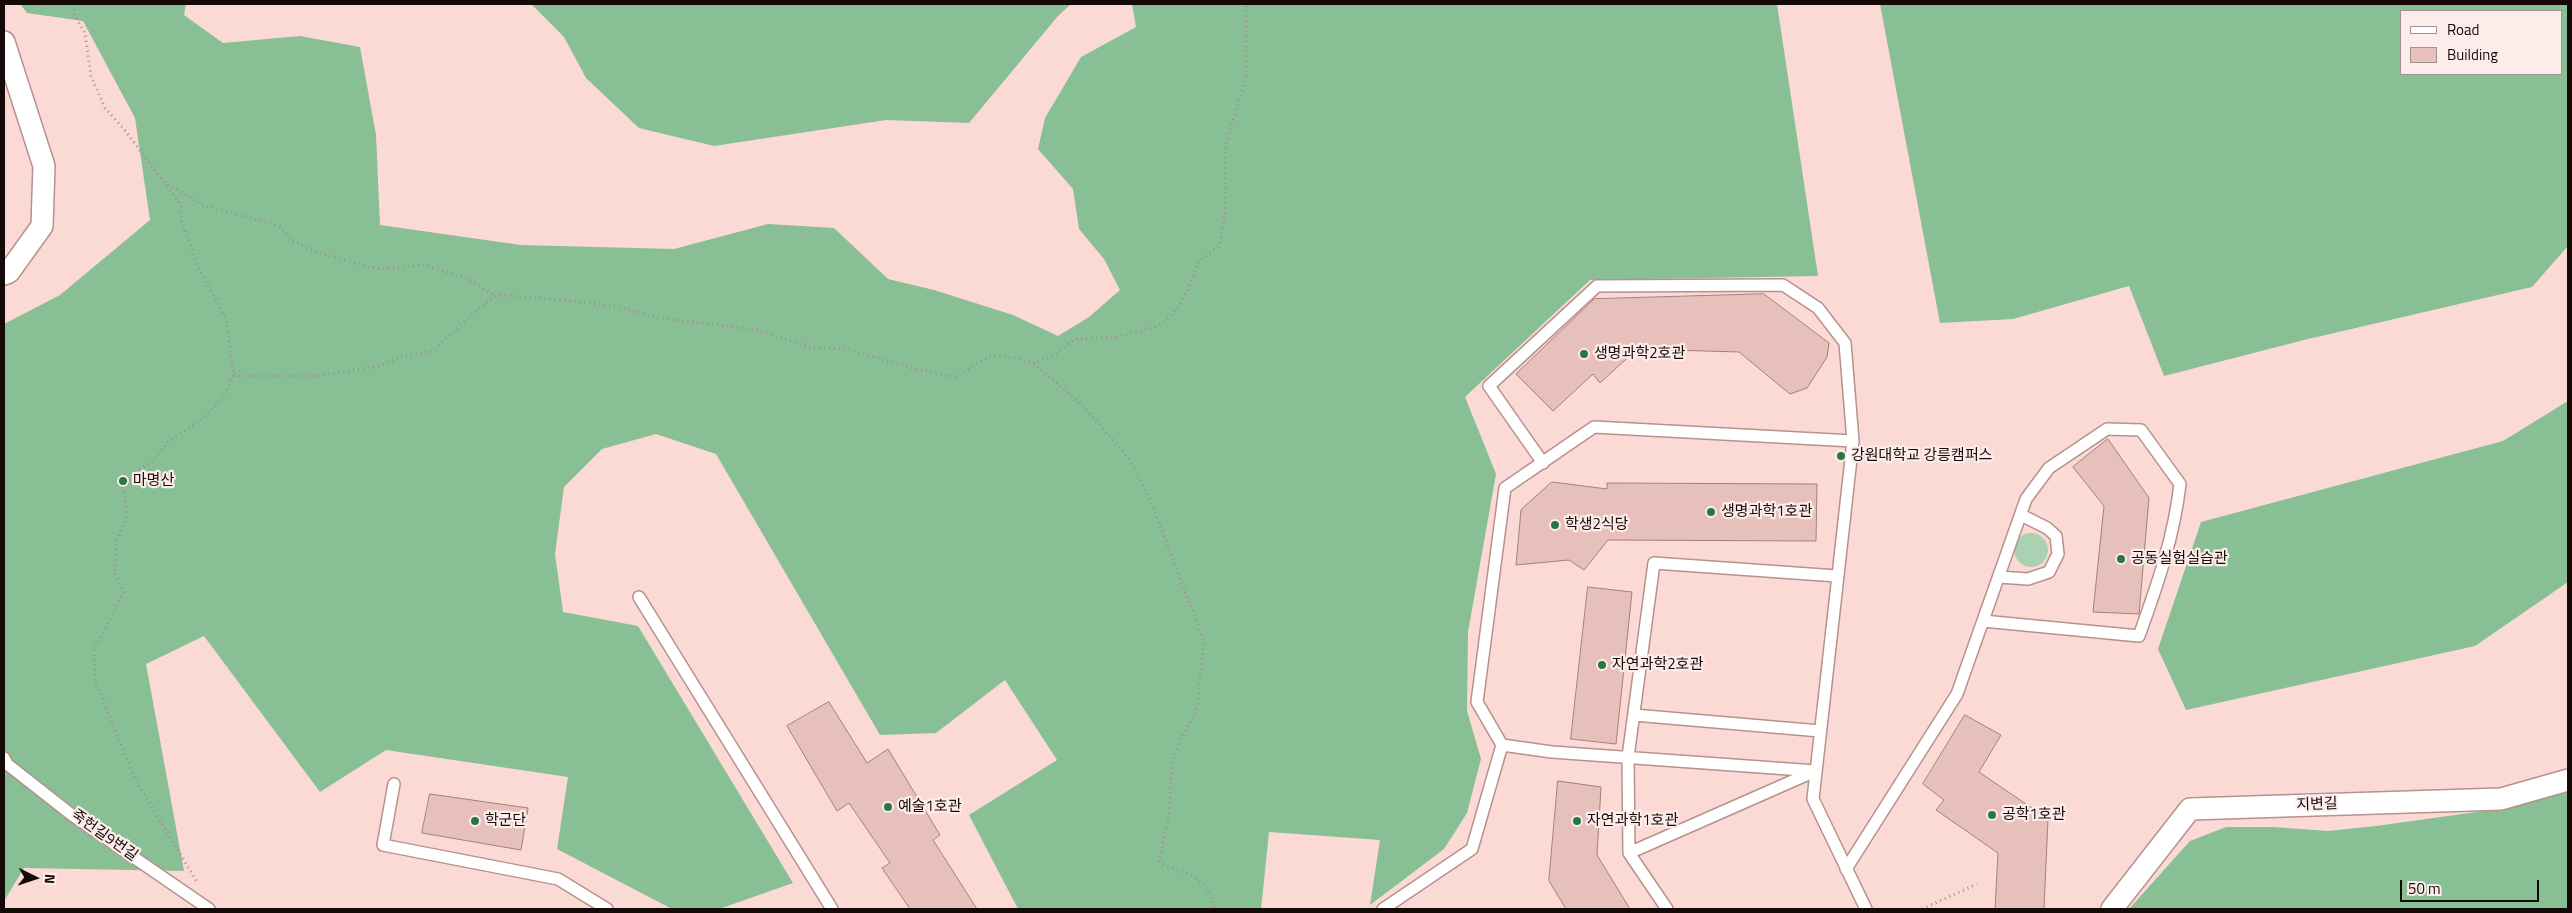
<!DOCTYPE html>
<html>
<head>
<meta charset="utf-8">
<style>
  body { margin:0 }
  #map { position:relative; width:2572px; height:913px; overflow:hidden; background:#fbdad6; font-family:"Titillium Web",sans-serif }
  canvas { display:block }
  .frame { position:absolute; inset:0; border:5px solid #160a08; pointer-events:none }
  .legend { position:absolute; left:2400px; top:10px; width:162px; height:65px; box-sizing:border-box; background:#fcecea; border:1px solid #a09290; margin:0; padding:6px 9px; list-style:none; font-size:15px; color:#160a08 }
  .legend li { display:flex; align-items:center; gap:10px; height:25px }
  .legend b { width:25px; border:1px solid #a09290 }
  .north { position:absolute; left:10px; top:853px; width:50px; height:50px; -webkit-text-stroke:4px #fcecea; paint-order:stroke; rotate:94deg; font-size:14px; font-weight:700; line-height:20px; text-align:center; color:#160a08 }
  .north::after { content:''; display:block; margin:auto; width:18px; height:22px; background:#160a08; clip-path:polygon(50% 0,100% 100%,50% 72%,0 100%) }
  .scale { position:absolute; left:2400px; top:880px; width:139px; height:22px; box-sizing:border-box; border:2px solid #160a08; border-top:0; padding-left:6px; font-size:15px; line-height:18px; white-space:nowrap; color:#160a08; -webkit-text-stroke:4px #fcecea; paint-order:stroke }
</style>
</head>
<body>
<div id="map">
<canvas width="2572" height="913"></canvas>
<div class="frame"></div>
<ul class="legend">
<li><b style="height:6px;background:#fff"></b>Road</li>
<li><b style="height:14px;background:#e7c0bb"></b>Building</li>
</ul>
<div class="north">N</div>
<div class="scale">50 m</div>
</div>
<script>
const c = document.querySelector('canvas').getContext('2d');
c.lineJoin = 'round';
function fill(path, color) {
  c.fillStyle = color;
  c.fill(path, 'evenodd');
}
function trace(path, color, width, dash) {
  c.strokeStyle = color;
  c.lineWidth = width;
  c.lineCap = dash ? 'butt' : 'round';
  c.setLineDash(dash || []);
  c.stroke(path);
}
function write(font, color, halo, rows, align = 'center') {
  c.font = font + ' "Titillium Web","Noto Sans KR",sans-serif';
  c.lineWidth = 4.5;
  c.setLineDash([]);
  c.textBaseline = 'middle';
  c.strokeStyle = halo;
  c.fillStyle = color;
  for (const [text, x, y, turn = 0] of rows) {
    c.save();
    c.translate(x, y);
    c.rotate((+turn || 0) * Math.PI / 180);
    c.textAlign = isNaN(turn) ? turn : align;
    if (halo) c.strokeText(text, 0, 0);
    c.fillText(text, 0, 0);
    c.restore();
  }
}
fill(new Path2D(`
  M2014 550a17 17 0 1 1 34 0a17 17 0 1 1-34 0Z`), '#aad1b2');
fill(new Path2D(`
  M20 4H186L184 15 223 43 300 36 360 47 376 135 380 225 521 245 674 249 768 224 834 228 888 279 934 290 1013 315 1058 336 1089 317 1120 290 1104 259 1079 229 1073 189 1038 149 1045 118 1081 57 1136 27 1132 4H1777L1818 276 1590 280 1465 397 1496 474 1468 632 1467 711 1481 759 1467 813 1444 849 1370 905 1380 840 1269 832 1261 909H1018L969 815 1057 760 1005 680 936 733 880 735 716 454 656 434 602 449 564 487 555 554 563 612 638 626 793 883 719 909H672L557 849 568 777 386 750 320 792 204 636 146 664 184 871 24 868 4 901V324L60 295 150 220 135 118 83 21 27 13Z
  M531 4H1071L1058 16 969 123 886 120 714 146 639 128 586 78 564 37Z
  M1880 4H2568V246L2532 287 2304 340 2164 376 2129 286 2013 319 1940 323ZM2401 11H2561V74H2401Z
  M2568 401V582L2475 646 2186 710 2158 649 2201 522 2503 441Z
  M2568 791V909H2129L2190 841 2226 827H2273L2328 831 2376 826 2484 811Z`), '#88bf95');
const building = new Path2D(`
  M1764 294 1829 343 1827 357 1807 388 1790 394 1739 352 1637 349 1600 383 1593 374 1553 411 1516 374 1594 299Z
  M2108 439 2149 498 2139 614 2093 612 2104 506 2073 467Z
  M1552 482 1607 489V483L1817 484 1816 541 1608 540 1584 570 1569 560 1516 565 1521 510Z
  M1588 587 1632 592 1616 744 1571 739Z
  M829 702 867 763 888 749 940 835 933 840 977 909H910L882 868 890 863 849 803 837 811 787 726Z
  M1965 715 2001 735 1979 772 2048 819 2044 909H1995L1998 853 1936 810 1944 800 1923 784Z
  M1558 781 1601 787 1597 855 1630 909H1566L1549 881Z
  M430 794 528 808 521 850 422 833Z`);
fill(building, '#e7c0bb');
trace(building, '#a47f7b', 1);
const lane = new Path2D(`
  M1543 463 1489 386 1597 286 1783 285 1818 308 1845 343 1853 441
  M1999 577 2028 579 2049 572 2058 554 2056 536 2047 528 2021 515
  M639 597 832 909
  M1634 715 1820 731
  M4 758 7 764 72 815 209 909
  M1816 771 1552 752 1502 745 1477 702 1505 488 1594 427 1853 441 1813 799 1866 909
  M394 784 383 845 558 879 607 909
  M1629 853 1813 772
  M1846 869 1957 694 2026 499 2049 468 2107 429 2141 430 2180 484C2174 537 2157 586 2139 636L1983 621
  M1383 909 1472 849 1502 745
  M1667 909 1629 853 1628 757 1654 563 1837 576`);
const street = new Path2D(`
  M4 42 44 166 42 226 9 272 4 274
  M2112 909 2190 809 2501 799 2568 780`);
trace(lane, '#b7918d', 14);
trace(street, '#b7918d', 24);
trace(new Path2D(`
  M75 4 74 15 85 33 91 76 105 108 124 129 181 205V219L199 269 226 319 234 374 223 397 202 420 169 441 152 462 137 471 123 485 127 515 117 540 114 572 124 592 94 649 95 681 135 779 197 882
  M168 184 203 205 279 226 293 241 316 252 378 269 424 265 467 279 496 296
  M1033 363 1050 357 1075 339 1117 337 1158 326 1171 316 1187 292 1199 261 1220 245 1225 211V146L1246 79V4
  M234 374 239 376H318L378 366 405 356 433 351 480 307 496 296 504 295 591 303 620 307 658 318 753 329 814 348 848 349 911 368 955 377 990 356 1011 357 1033 363 1082 405 1123 451 1135 469 1153 507 1203 638V648L1198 705 1194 716 1180 740 1172 765 1169 814 1159 862C1187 878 1205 870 1214 909
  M1922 909 1977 884`), '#a58c89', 3, [1, 4]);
trace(lane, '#fff', 11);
trace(street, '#fff', 21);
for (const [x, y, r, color] of [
  [1584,354,5,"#2a7544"],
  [1841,456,5,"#2a7544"],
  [123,481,5,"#2a7544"],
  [1711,512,5,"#2a7544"],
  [1555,525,5,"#2a7544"],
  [2121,559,5,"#2a7544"],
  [1602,665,5,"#2a7544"],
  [888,807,5,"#2a7544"],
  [1992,815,5,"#2a7544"],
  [475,821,5,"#2a7544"],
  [1577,821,5,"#2a7544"]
]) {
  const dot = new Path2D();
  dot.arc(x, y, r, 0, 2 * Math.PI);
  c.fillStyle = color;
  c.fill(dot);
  trace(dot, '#fcecea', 2);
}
write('15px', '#160a08', '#fcecea', [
  ["생명과학2호관",1594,354],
  ["강원대학교 강릉캠퍼스",1851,456],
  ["마명산",133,481],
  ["생명과학1호관",1721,512],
  ["학생2식당",1565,525],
  ["공동실험실습관",2131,559],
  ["자연과학2호관",1612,665],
  ["예술1호관",898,807],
  ["공학1호관",2002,815],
  ["학군단",485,821],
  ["자연과학1호관",1587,821]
], 'left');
write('15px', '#160a08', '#fcecea', [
  ["지변길",2317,805,-2],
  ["죽헌길9번길",104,836,35]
]);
</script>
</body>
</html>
